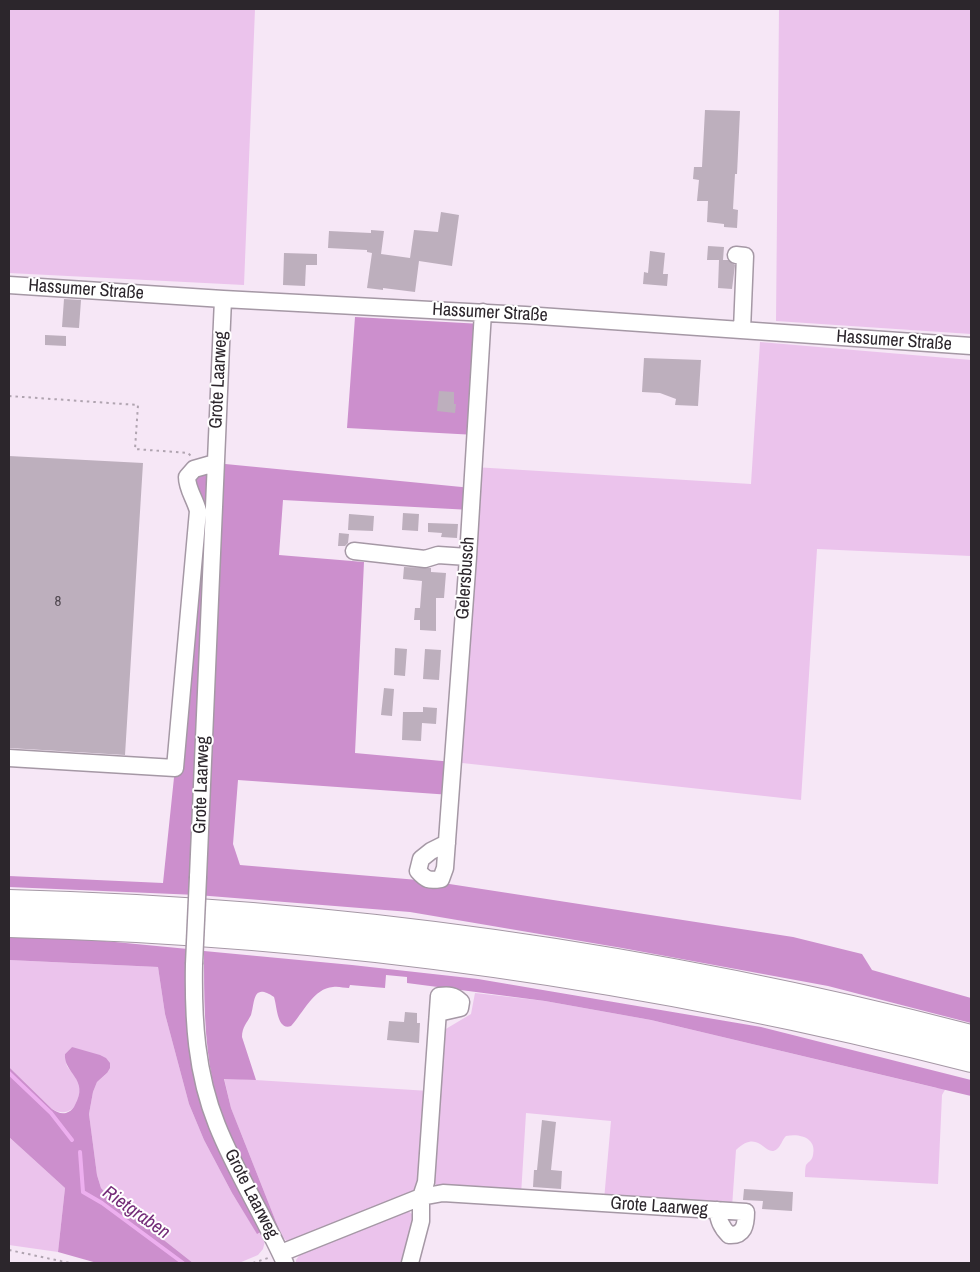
<!DOCTYPE html>
<html>
<head>
<meta charset="utf-8">
<style>
  body { margin:0 }
  #map { position:relative; width:980px; height:1272px; overflow:hidden; background:#f6e7f6; font-family:"Archivo Narrow",sans-serif }
  canvas { display:block }
  .frame { position:absolute; inset:0; border:10px solid #2c262c; pointer-events:none }
</style>
</head>
<body>
<div id="map">
<canvas width="980" height="1272"></canvas>
<div class="frame"></div>
</div>
<script>
const c = document.querySelector('canvas').getContext('2d');
c.lineJoin = 'round';
function fill(path, color) {
  c.fillStyle = color;
  c.fill(path, 'evenodd');
}
function trace(path, color, width, dash) {
  c.strokeStyle = color;
  c.lineWidth = width;
  c.lineCap = dash ? 'butt' : 'round';
  c.setLineDash(dash || []);
  c.stroke(path);
}
function write(font, color, halo, rows, align = 'center') {
  c.font = font + ' "Archivo Narrow",sans-serif';
  c.lineWidth = 4;
  c.setLineDash([]);
  c.textBaseline = 'middle';
  c.strokeStyle = halo;
  c.fillStyle = color;
  for (const [text, x, y, turn = 0] of rows) {
    c.save();
    c.translate(x, y);
    c.rotate((+turn || 0) * Math.PI / 180);
    c.textAlign = isNaN(turn) ? turn : align;
    if (halo) c.strokeText(text, 0, 0);
    c.fillText(text, 0, 0);
    c.restore();
  }
}
fill(new Path2D(`
  M9 9H255L244 285 9 273Z
  M779 9H971V334L776 321Z
  M760 342 971 360V556L817 549 801 800 453 762 474 467 751 484Z
  M9 960 158 967 165 1014 189 1104 204 1140 232 1193 257 1233 264 1230 265 1241 263 1249 258 1255 239 1263H193L113 1200 101 1188 97 1175 89 1114 93 1092 97 1082 107 1073 72 1047 65 1054C65 1058 66 1063 67 1066 70 1071 77 1076 79 1082 84 1100 72 1120 52 1109L9 1067Z
  M475 993 545 1001 651 1020 937 1088H946L942 1095 938 1184 805 1177C805 1174 805 1168 806 1165 809 1161 812 1161 813 1155 817 1138 800 1133 786 1136 782 1140 781 1146 777 1149 765 1159 760 1127 736 1150L732 1207 604 1200 611 1121 526 1113 521 1195 440 1188 433 1182 439 1033 471 1014Z
  M224 1078 429 1091 418 1190 288 1242 282 1237 231 1108Z
  M9 1137 65 1188 58 1252 9 1245Z
  M404 1208 412 1214 415 1218 405 1263H296V1260L301 1253Z`), '#ebc3ec');
fill(new Path2D(`
  M355 317 482 324 476 435 347 428Z
  M215 463 472 488 471 510 283 500 279 555 364 562 355 753 453 762 451 795 238 780 233 844 240 865 430 881 793 937 862 954 872 970 971 998V1023L828 986 622 948 410 912 197 895 9 887V876L163 883 175 768 198 511 187 477Z
  M9 937H63L188 949 189 1043 264 1230 257 1234 232 1193 204 1140 189 1104 165 1014 158 967 9 960Z
  M204 951 352 965 478 979 761 1027 971 1080V1096L651 1020 545 1001 407 983V977L386 975 385 988 350 985 349 988C344 988 338 986 333 987 314 988 303 1013 291 1026 277 1031 277 1006 274 997 252 982 255 1003 251 1015 247 1023 242 1027 242 1037L256 1080 224 1079 231 1108 282 1237 274 1227C252 1181 223 1134 213 1083 204 1040 204 995 204 951Z
  M72 1047 100 1055 106 1058 110 1063V1068L107 1073 97 1082 93 1092 89 1114 97 1175 101 1188 113 1200 193 1263H97L58 1252 65 1188 9 1137V1067L52 1109C57 1112 60 1114 66 1113 71 1111 73 1109 75 1105 90 1079 63 1073 65 1054Z`), '#cc8fcd');
trace(new Path2D(`
  M9 1073 51 1113 72 1140
  M80 1152 83 1192 102 1203 183 1263`), '#edafef', 4);
fill(new Path2D(`
  M705 110 740 111 737 174H735L733 209 738 210 737 228 724 227V224L707 222 708 201H697L699 180 693 179 694 167H702Z
  M441 212 459 215 452 266 419 261 415 292 383 288V290L367 288 372 253 367 252V250L328 248 329 231 371 233V230L384 231 381 254 410 258 414 230 438 232Z
  M708 246 724 247 723 260H728L735 265 732 289 718 288 719 260H707Z
  M650 251 665 253 663 274H668L667 286 643 284 644 272 648 273Z
  M284 253 317 254V265H306L305 286 283 285Z
  M64 299 81 300 79 328 62 327Z
  M45 335 66 336V346L45 345Z
  M644 358 701 360 698 406 675 405 676 399 660 393 642 392Z
  M439 391 454 392V404H456L455 413 437 411Z
  M9 456 143 463 125 755 9 748Z
  M403 513 419 514 418 531 402 530Z
  M349 514 374 516 373 531 348 530Z
  M428 523 458 524 457 538 441 537 442 533 428 532Z
  M339 533 349 534 348 543 345 546H338Z
  M404 567 431 568V572L446 573 444 598H436V631L420 630V620H414L415 608H420L422 581 403 579Z
  M395 648 407 649 405 676 394 675Z
  M425 649 441 650 439 680 423 679Z
  M384 688 394 689 392 716 381 715Z
  M423 707 437 708 436 724 422 723 421 741 402 740 403 712H423Z
  M405 1012 417 1013V1023H420L419 1043 387 1040 389 1021 404 1022Z
  M542 1120 556 1122 551 1170 562 1171 561 1189 533 1187 534 1170H537Z
  M744 1189 793 1192 792 1211 762 1209 763 1201 743 1200Z`), '#bdafbd');
const minor = new Path2D(`
  M736 255 745 256 742 330
  M9 285 223 299 525 315 971 346
  M354 551 425 559 438 555 468 557
  M9 758 175 768 198 511C195 499 187 489 187 477L194 469 215 463
  M447 843 431 851 421 859 418 871C426 880 429 881 441 879L445 868 468 557 483 312
  M198 877 223 299
  M194 964C193 1019 196 1073 217 1125 236 1173 264 1216 285 1263
  M281 1253 421 1197 443 1193 746 1212C746 1225 744 1236 729 1235 721 1227 719 1221 717 1210
  M410 1263 421 1221V1197L426 1182 439 996C449 995 454 995 461 1002L460 1008 438 1013`);
const highway = new Path2D(`
  M9 902C333 910 658 956 971 1037
  M9 925C333 933 657 979 971 1060`);
trace(minor, '#a598a5', 19);
trace(highway, '#a598a5', 26);
trace(new Path2D(`
  M9 396 138 405 135 449 188 453 191 456
  M9 1250 70 1263
  M253 1263 268 1258`), '#b0a4b0', 2, [2.5, 4]);
trace(minor, '#fff', 16);
trace(highway, '#fff', 24);
const minorBridge = new Path2D(`
  M194 964 198 877`);
trace(minorBridge, '#a598a5', 19, []);
trace(minorBridge, '#fff', 16);
write('15px', '#504850', null, [
  ["8",58,602]
]);
write('18px', '#2c262c', '#fff', [
  ["Hassumer Straße",86,290,4],
  ["Hassumer Straße",490,313,3],
  ["Hassumer Straße",894,341,4],
  ["Grote Laarweg",219,380,-87],
  ["Gelersbusch",466,578,-86],
  ["Grote Laarweg",202,785,-88],
  ["Grote Laarweg",251,1194,63],
  ["Grote Laarweg",659,1207,4]
]);
write('italic 19px', '#742c78', '#fff', [
  ["Rietgraben",136,1213,35]
]);
</script>
</body>
</html>
